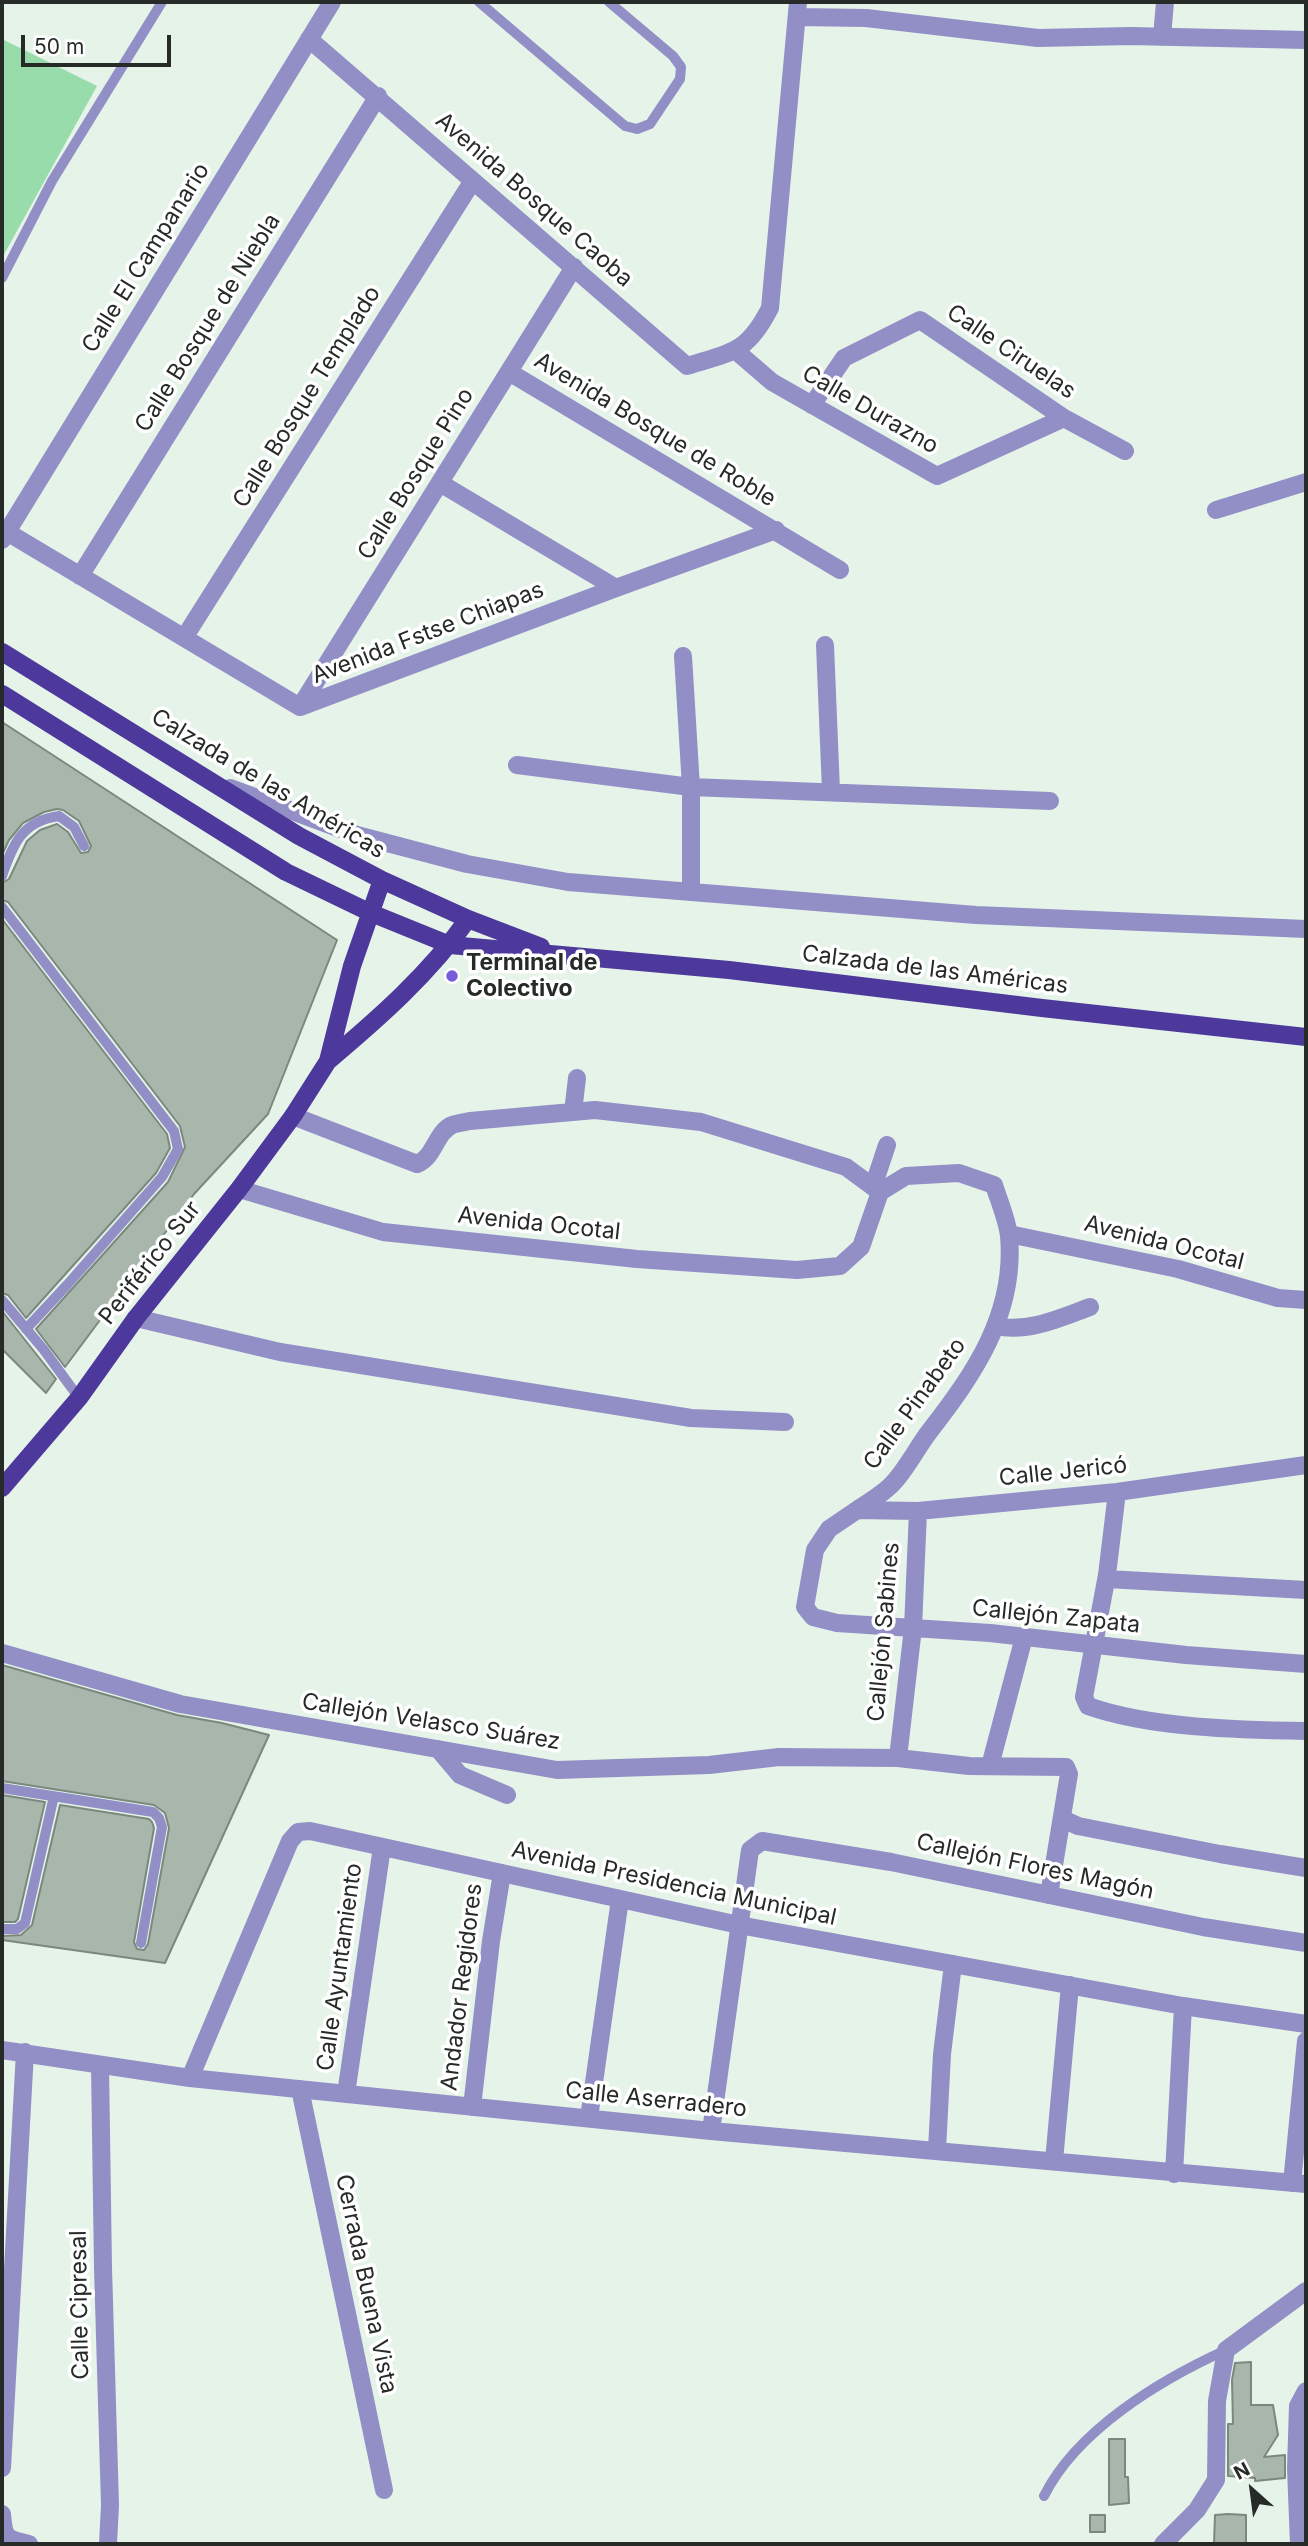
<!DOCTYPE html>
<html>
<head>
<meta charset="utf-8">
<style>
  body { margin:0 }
  #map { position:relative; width:1308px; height:2546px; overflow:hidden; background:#e5f3e8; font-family:Inter,sans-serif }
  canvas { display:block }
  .frame { position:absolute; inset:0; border:4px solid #262b27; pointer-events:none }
  .north { position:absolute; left:1217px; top:2455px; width:70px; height:70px; -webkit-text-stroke:5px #fff; paint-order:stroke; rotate:332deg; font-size:19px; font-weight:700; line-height:28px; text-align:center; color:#262b27 }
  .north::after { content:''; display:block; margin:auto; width:24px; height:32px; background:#262b27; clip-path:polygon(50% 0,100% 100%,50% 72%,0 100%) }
  .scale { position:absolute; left:21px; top:35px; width:150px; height:32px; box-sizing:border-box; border:4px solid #262b27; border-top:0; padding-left:9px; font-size:21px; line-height:24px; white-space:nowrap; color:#262b27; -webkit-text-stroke:5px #fff; paint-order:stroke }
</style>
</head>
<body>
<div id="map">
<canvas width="1308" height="2546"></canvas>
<div class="frame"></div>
<div class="north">N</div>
<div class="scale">50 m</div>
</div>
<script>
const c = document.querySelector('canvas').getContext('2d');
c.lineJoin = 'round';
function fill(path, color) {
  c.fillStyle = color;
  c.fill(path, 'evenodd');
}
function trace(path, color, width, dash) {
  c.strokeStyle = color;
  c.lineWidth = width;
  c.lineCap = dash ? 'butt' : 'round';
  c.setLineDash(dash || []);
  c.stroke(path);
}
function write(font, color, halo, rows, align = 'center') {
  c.font = font + ' Inter,sans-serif';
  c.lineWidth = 7;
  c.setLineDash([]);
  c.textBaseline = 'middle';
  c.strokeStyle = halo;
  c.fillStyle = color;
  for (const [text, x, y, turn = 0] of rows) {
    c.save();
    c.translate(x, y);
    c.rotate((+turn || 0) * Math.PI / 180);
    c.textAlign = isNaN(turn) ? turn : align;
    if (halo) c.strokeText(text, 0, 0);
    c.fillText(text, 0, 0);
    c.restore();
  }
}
fill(new Path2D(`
  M2 39 97 86 2 258Z`), '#99dcac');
const building = new Path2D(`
  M2 722 337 940 268 1114 194 1194 65 1367 36 1329 168 1182 185 1147 180 1126 8 902 2 900V883L9 879 27 841 40 830 57 824 68 832 81 853 88 852 91 846 79 821 63 810 57 809 44 812 23 823 9 840 2 855Z
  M2 919 167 1134 170 1148 156 1173 26 1318 8 1295 2 1293Z
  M2 1311 56 1379 46 1393 2 1349Z
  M2 1665 177 1715 222 1723 269 1735 165 1963 2 1940V1936L21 1935 32 1925 60 1805 149 1819 152 1822 154 1828 134 1942 137 1949 144 1950 148 1944 169 1828 165 1813 154 1805 2 1781Z
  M2 1795 45 1802 18 1919 15 1922H2Z
  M1251 2362V2405H1273L1278 2435 1264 2457 1285 2455V2478L1255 2481V2478L1228 2476V2424H1233L1232 2380 1235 2363Z
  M1109 2439H1125V2477H1128L1129 2503 1109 2505Z
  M1228 2514 1246 2515V2544H1214L1215 2515Z
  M1090 2515H1105V2532H1090Z`);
fill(building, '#a9b6ac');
trace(building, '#7b887e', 2);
trace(new Path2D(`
  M479 2 625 126 637 129 650 124 680 79 681 67 673 56 609 2
  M2 278 52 181 162 2
  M2 876C13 844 22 821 59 816L74 827 84 846
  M2 907 174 1131 178 1149 162 1177 67 1285 26 1329
  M2 1300 44 1350 79 1398
  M2 1788 153 1812 159 1818 162 1827 141 1943
  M2 1929H17L25 1923 54 1796
  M1044 2496C1077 2430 1160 2380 1226 2350`), '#928ec6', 10);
trace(new Path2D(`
  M797 17 866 18 1038 38 1131 36 1306 40
  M1162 37 1165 2
  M309 39 687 366C732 352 747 353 770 308L798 2
  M736 351 772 382 937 476 1064 418
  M509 372 840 570
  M812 405 844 358 920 320 1064 418 1125 451
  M440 483 616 588
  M1216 510 1306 482
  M7 532 300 707 616 588 776 530
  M2 540 332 2
  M80 576 378 96
  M184 638 472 182
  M825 645 831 791
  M683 656 691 787V892
  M300 707 574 267
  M517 765 691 787 1050 801
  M230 788 357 835 467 864 568 882 976 915 1306 929
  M573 1112 577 1078
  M293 1116 417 1164C435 1157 435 1133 452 1125 457 1123 465 1122 470 1121L595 1110 701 1122 846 1167 880 1192
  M873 1187 887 1145
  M239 1189 383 1232 637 1259 797 1270 840 1266 861 1247 880 1192
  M1009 1234 1178 1269 1278 1298 1306 1300
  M136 1318 280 1352 691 1418 785 1422
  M996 1326C1028 1333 1060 1318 1090 1307
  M1306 1465 1117 1492 918 1511 857 1510 829 1529 815 1550 805 1607 813 1617 837 1623 990 1633 1186 1655 1306 1664
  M1117 1492 1107 1575 1084 1697 1088 1706C1150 1728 1240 1730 1306 1731
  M857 1510C870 1501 885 1493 895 1481 908 1466 917 1448 929 1432 974 1374 1016 1314 1009 1236 1007 1219 999 1201 994 1185L959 1173 906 1176 880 1192
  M1107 1579 1306 1590
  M2 1653 180 1704 557 1770 709 1765 779 1757 898 1758 969 1766 1066 1767 1069 1774 1049 1895
  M438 1749 460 1775 507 1795
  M898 1758 913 1628 918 1511
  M990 1766 1024 1637
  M1062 1816 1067 1821 1078 1826 1220 1854 1306 1868
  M2 2050 190 2078 711 2131 1306 2184
  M100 2065 103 2268 110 2505 108 2544
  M190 2078 290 1841 298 1832 310 1831 739 1925 1183 2006 1306 2024
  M300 2089 384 2490
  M346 2094 382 1847
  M472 2107 491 1941 502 1873
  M589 2118 620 1899
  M711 2131 750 1850 762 1841 891 1862 1203 1927 1306 1943
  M937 2150 942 2054 953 1964
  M1054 2161 1070 1985
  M1174 2174 1183 2006
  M1292 2183 1306 2041
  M2 2468 25 2052
  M2 2514C4 2538 5 2539 29 2544
  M1163 2544 1197 2510 1216 2480 1217 2401 1226 2350 1306 2291
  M1299 2544 1296 2468 1298 2406 1306 2391`), '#928ec6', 18);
trace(new Path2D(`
  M2 652 299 836 382 880 468 919 541 947
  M2 694 286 872 371 913 450 945 729 970 1042 1008 1306 1037
  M328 1061C379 1018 429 974 468 919
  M2 1488 79 1398 136 1318 239 1189 293 1116 328 1061 352 966 382 880`), '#4d389c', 18);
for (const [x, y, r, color] of [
  [452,976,7,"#755ed9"]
]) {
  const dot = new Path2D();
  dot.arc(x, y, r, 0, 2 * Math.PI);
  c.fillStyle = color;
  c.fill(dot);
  trace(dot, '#fff', 2.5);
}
write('23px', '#262b27', '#fff', [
  ["Avenida Bosque Caoba",534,200,41],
  ["Calle El Campanario",146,258,-58],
  ["Calle Bosque de Niebla",208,323,-58],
  ["Calle Ciruelas",1011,352,34],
  ["Calle Bosque Templado",307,397,-58],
  ["Calle Durazno",870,410,30],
  ["Avenida Bosque de Roble",655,430,31],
  ["Calle Bosque Pino",416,474,-58],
  ["Avenida Fstse Chiapas",428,633,-21],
  ["Calzada de las Américas",268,784,31],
  ["Calzada de las Américas",935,970,7],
  ["Avenida Ocotal",539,1224,6],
  ["Avenida Ocotal",1164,1243,14],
  ["Periférico Sur",150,1263,-52],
  ["Calle Pinabeto",915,1404,-54],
  ["Calle Jericó",1063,1472,-6],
  ["Callejón Zapata",1056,1617,6],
  ["Callejón Sabines",884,1632,-85],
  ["Callejón Velasco Suárez",431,1722,9],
  ["Callejón Flores Magón",1035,1867,12],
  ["Avenida Presidencia Municipal",674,1884,12],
  ["Calle Ayuntamiento",340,1967,-82],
  ["Andador Regidores",462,1987,-83],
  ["Calle Aserradero",656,2100,6],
  ["Cerrada Buena Vista",366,2284,78],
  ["Calle Cipresal",80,2305,-91]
]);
write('bold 23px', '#262b27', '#fff', [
  ["Terminal de",466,963],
  ["Colectivo",466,989]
], 'left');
</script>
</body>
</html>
